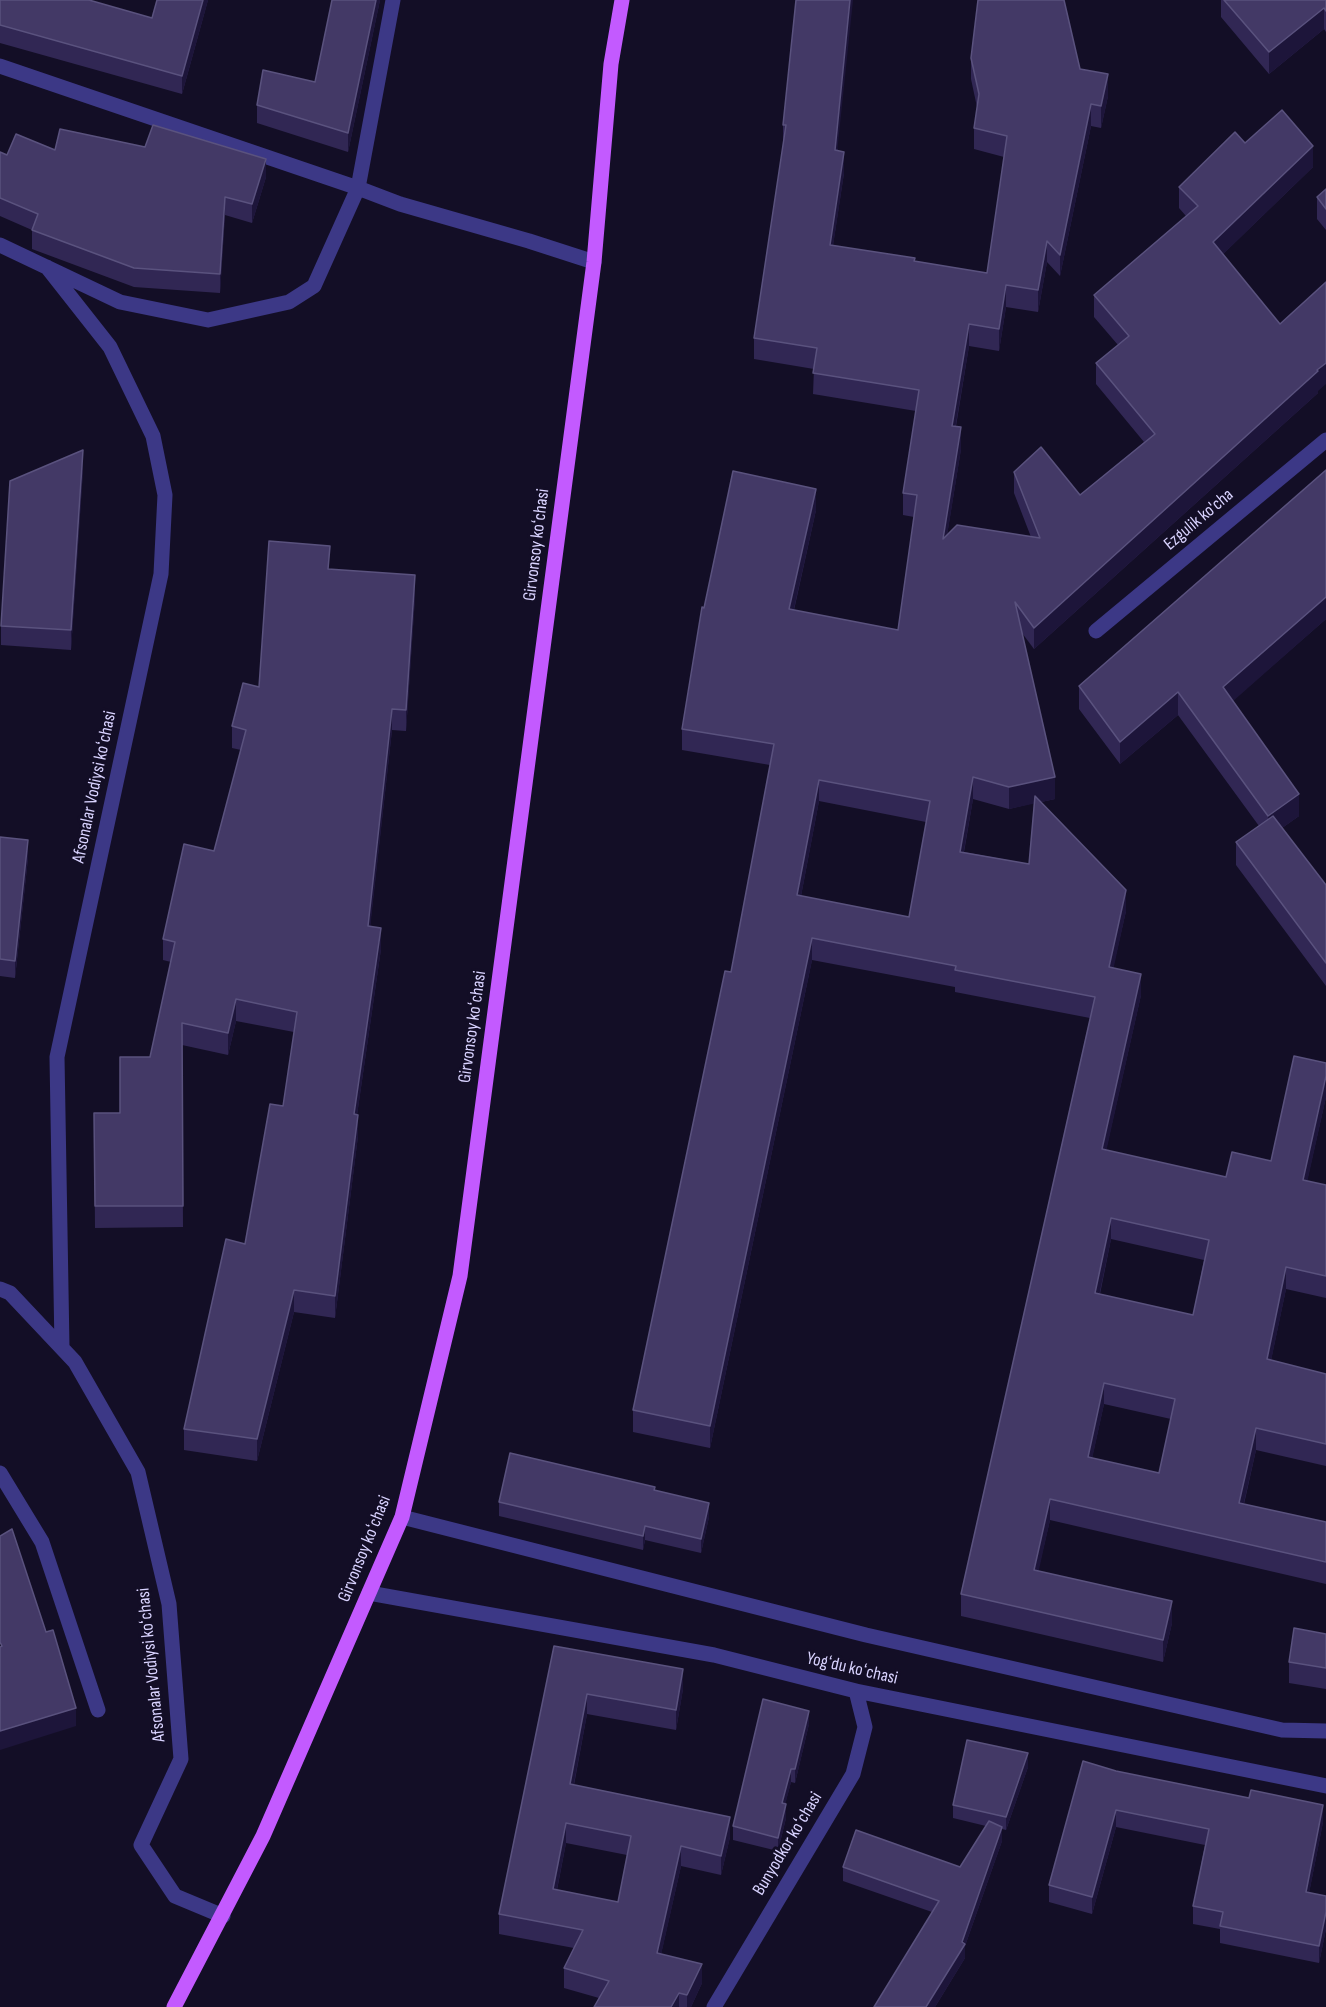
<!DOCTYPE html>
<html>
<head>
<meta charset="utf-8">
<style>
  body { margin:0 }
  canvas { display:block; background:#130e26 }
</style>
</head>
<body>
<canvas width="1326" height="2007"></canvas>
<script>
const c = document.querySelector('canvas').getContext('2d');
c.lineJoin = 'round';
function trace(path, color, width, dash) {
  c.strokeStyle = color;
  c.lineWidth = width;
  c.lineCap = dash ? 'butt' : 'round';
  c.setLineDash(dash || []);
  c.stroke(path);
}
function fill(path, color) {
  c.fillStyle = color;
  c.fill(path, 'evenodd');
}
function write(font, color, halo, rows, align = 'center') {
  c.font = font + ' "Sofia Sans Condensed",sans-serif';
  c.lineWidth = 6;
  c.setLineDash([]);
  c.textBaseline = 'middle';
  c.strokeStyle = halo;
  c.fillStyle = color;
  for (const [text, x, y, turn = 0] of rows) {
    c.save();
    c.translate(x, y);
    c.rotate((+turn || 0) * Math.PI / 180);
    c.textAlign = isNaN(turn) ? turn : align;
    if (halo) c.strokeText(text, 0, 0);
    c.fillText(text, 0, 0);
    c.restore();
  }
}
trace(new Path2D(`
  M393 0 358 188 400 204 529 241 594 262
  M0 66 358 188 314 286 289 302 208 320 120 302 0 245
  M47 267 110 347 153 436 165 495 161 574 57 1057 62 1348
  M1096 631 1326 440
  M0 1289 10 1293 75 1362 138 1472 169 1604 181 1759 141 1845 175 1896 223 1916
  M0 1473 42 1542 98 1710
  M402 1517 866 1635 1282 1730 1326 1731
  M369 1593 714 1655 856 1691 1326 1786
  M714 2007 853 1774 865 1727 856 1691`), '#3c3886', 15);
trace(new Path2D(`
  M174 2007 263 1836 402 1517 460 1276 594 262 611 64 622 0`), '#c35aff', 15);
fill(new Path2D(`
  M0 0 152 18 208 0 182 94 0 43Z
  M332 0H380L348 152 257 123V105L315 82Z
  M796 0 844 173 833 245 915 261 987 273 1004 157 974 149V128L977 107 971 79V58L1080 69 1108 96 1101 128 1091 126 1060 276 1047 262 1038 312 1006 307 999 351 969 346 956 426 961 449 947 535 1031 537 1014 493V472L1080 495 1144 442 1096 384V363L1118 345 1094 317V295L1186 216 1179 208V187L1245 143 1313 167 1223 254 1318 391V393L1034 649 1022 633 1055 799 1041 802 1126 911 1113 968 1141 995 1106 1150 1226 1177 1271 1161 1326 1063V1097L1307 1181 1326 1185V1298L1286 1289 1271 1360 1326 1374V1466L1256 1450 1244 1504 1326 1522V1584L1050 1520 1038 1571 1172 1623 1163 1662 961 1616V1594L1090 1018 955 992V987L812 960 710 1448 633 1432V1410L731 972 770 765 682 750V729L704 608 816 510 794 610 898 630 914 517 903 515V493L916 411 813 394 814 369 754 359V338L783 145V125ZM973 799 1009 809 1034 803 1029 864 964 852ZM819 801 926 822 909 917 801 896ZM1111 1239 1204 1260 1193 1315 1100 1294ZM1104 1404 1171 1419 1159 1473 1092 1458Z
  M1221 0H1326V32L1324 29 1269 74 1221 17Z
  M55 150 266 177 252 223 225 215 220 293 134 287 32 249V230L0 216V152L7 155Z
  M1326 189V230L1317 219V197Z
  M83 470 71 650 1 645V626Z
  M1326 470V619L1232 701 1299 816 1282 828 1326 885V986L1236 865V842L1259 826 1178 715 1120 764 1079 709V686Z
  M330 569 415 597 406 731 392 730 370 926 381 949 357 1115 358 1136 335 1318 294 1312 257 1461 184 1450V1429L245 1244 283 1106 294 1032 236 1021 228 1055 182 1045 183 1227 95 1228 94 1113H120L150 1057 171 962 163 960V939L214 851 241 750 232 748V726L259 687Z
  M0 837 28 858 15 978 0 976Z
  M655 1490 709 1517 701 1553 645 1540 643 1550 499 1516V1502Z
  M1326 1634V1689L1289 1683V1662Z
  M554 1646 683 1689 676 1730 587 1714 574 1785 730 1837 721 1875 681 1866 661 1954 702 1983 691 2007H594L599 1998 564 1988V1968L574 1948 499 1934V1914ZM566 1843 627 1855 618 1902 557 1890Z
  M809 1724 795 1783 791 1782 785 1804 786 1818 778 1851 733 1840V1826Z
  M1028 1767 1006 1830 1002 1829V1841L965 1946V1958L935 2007H874L932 1912 843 1881V1867H960L986 1826 953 1818V1805Z
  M1116 1771 1323 1822 1309 1893 1326 1896V1929L1319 1963 1220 1943V1929L1193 1924V1906L1205 1845 1116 1827 1092 1914 1049 1902V1885Z`), '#312754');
fill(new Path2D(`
  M203 0H208L182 94V76Z
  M376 0H380L348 152V133Z
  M850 0H853L835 172V150Z
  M1324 8V29L1269 74V52Z
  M1108 74V96L1101 128V106Z
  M1091 104V126L1060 276V255Z
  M1313 146V167L1213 264V242Z
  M844 152V173L830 266V245Z
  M266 159V177L252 223V204Z
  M225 197V215L220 293V274Z
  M1047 241V262L1038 312V290Z
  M1006 285V307L999 351V329Z
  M969 324V346L952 447V426Z
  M1326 363V384L1318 391V393L1034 649V628Z
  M961 427V449L943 561V539Z
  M83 450V470L71 650V630Z
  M816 489V510L789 631V609Z
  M415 575V597L406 731V710Z
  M1326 597V619L1223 710V687Z
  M1178 692V715L1120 764V742Z
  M392 709V730L368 947V926Z
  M973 777V799L960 873V852Z
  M1055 777V799L1009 809V787Z
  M819 780V801L797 917V895Z
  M1299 794V816L1268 838V816Z
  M28 840V858L15 978V961Z
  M1126 890V911L1109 989V967Z
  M381 928V949L354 1136V1114Z
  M812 938V960L710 1448V1426Z
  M1141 974V995L1102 1170V1149Z
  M236 999V1021L228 1055V1033Z
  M1326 1076V1097L1303 1201V1180Z
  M358 1115V1136L335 1318V1296Z
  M1111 1218V1239L1095 1315V1293Z
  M1286 1267V1289L1267 1380V1359Z
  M294 1290V1312L257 1461V1439Z
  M1104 1383V1404L1088 1478V1457Z
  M1256 1428V1450L1239 1524V1503Z
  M1050 1499V1520L1034 1592V1570Z
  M709 1503V1517L701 1553V1539Z
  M645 1526V1540L643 1550V1536Z
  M1172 1601V1623L1163 1662V1640Z
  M683 1669V1689L676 1730V1710Z
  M587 1694V1714L570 1804V1784Z
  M76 1708V1726L0 1750V1731Z
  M809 1711V1724L795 1783V1769Z
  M1028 1753V1767L1006 1830V1817Z
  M791 1769V1782L782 1817V1803Z
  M786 1804V1818L778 1851V1838Z
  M1323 1805V1822L1306 1909V1892Z
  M1116 1810V1827L1092 1914V1897Z
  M730 1817V1837L721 1875V1856Z
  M566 1823V1843L553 1909V1889Z
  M1002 1827V1841L965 1946V1958L935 2007H926L962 1942Z
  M681 1846V1866L657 1973V1953Z
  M1326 1912V1929L1319 1963V1946Z
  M702 1964V1983L691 2007H687V1995Z
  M679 1993V2007H671Z`), '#1d153a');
const building = new Path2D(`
  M0 0H89L152 18 157 0H203L182 76 0 25Z
  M332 0H376L348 133 257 105 263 70 315 82Z
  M796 0H850L835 150 844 152 830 245 915 258 914 261 987 273 1007 136 974 128 979 94 971 58 978 0H1064L1080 69 1108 74 1101 106 1091 104 1060 255 1047 241 1038 290 1006 285 999 329 969 324 952 426 961 427 943 539 957 525 1040 538 1014 472 1041 447 1080 495 1155 434 1096 363 1129 336 1094 295 1198 206 1179 187 1235 132 1245 143 1282 110 1313 146 1213 242 1280 324 1326 282V363L1317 370 1318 371 1034 628 1015 602 1055 777 1009 787 973 777 960 852 1029 864 1035 796 1126 890 1109 967 1141 974 1102 1149 1226 1177 1232 1152 1271 1161 1294 1056 1326 1063V1076L1303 1180 1326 1185V1276L1286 1267 1267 1359 1326 1374V1444L1256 1428 1239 1503 1326 1522V1562L1050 1499 1034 1570 1172 1601 1163 1640 961 1594 1095 997 955 970 956 966 812 938 710 1426 633 1410 725 971 731 972 774 744 682 729 702 607 704 608 733 471 816 489 789 609 898 630 917 495 903 493 919 390 813 373 817 348 754 338 786 125H783ZM819 780 930 801 909 917 797 895ZM1111 1218 1209 1240 1193 1315 1095 1293ZM1104 1383 1175 1399 1159 1473 1088 1457Z
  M1224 0H1326V11L1324 8 1269 52Z
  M153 125 266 159 252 204 225 197 220 274 134 268 32 230 38 214 0 198V152L7 155 16 134 55 150 60 129 145 147Z
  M1326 189V209L1317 197Z
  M83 450 71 630 1 626 10 481Z
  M1326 470V597L1223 687 1299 794 1268 816 1178 692 1120 742 1079 686Z
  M269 541 330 546 328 569 415 575 406 710 392 709 368 926 381 928 354 1114 358 1115 335 1296 294 1290 257 1439 184 1429 226 1239 245 1244 270 1104 283 1106 297 1012 236 999 228 1033 182 1023 183 1206H95L94 1113H120V1057H150L175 942 163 939 184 844 214 851 246 730 232 726 243 683 259 687Z
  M1273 816 1326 885V963L1236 842Z
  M0 837 28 840 15 961 0 959Z
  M510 1453 655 1487 654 1490 709 1503 701 1539 645 1526 643 1536 499 1502Z
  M12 1529 46 1632 53 1630 76 1708 0 1731V1647L2 1646 0 1642V1536Z
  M1294 1628 1326 1634V1668L1289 1662Z
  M554 1646 683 1669 676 1710 587 1694 570 1784 730 1817 721 1856 681 1846 657 1953 702 1964 687 1995 679 1993 671 2007H594L609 1981 564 1968 583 1930 499 1914ZM566 1823 631 1836 618 1902 553 1889Z
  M763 1699 809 1711 795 1769H791L782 1803 786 1804 778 1838 733 1826Z
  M967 1740 1028 1753 1006 1817 953 1805Z
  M1083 1761 1116 1771 1249 1798 1251 1790 1323 1805 1306 1892 1326 1896V1912L1319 1946 1220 1926 1223 1912 1193 1906 1209 1829 1116 1810 1092 1897 1049 1885Z
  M989 1821 1002 1827 962 1942 965 1944 926 2007H874L939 1901 843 1867 856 1830 960 1867Z`);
fill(building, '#433966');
trace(building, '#5a527e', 1.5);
write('18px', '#d9d3ff', '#130e26', [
  ["Ezgulik ko'cha",1199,520,-40],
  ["Girvonsoy koʻchasi",537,545,-83],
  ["Afsonalar Vodiysi koʻchasi",95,787,-78],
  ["Girvonsoy koʻchasi",473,1027,-82],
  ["Girvonsoy koʻchasi",365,1549,-68],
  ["Afsonalar Vodiysi koʻchasi",152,1665,-96],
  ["Yogʻdu koʻchasi",852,1669,13],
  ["Bunyodkor koʻchasi",788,1844,-59]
]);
</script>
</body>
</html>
